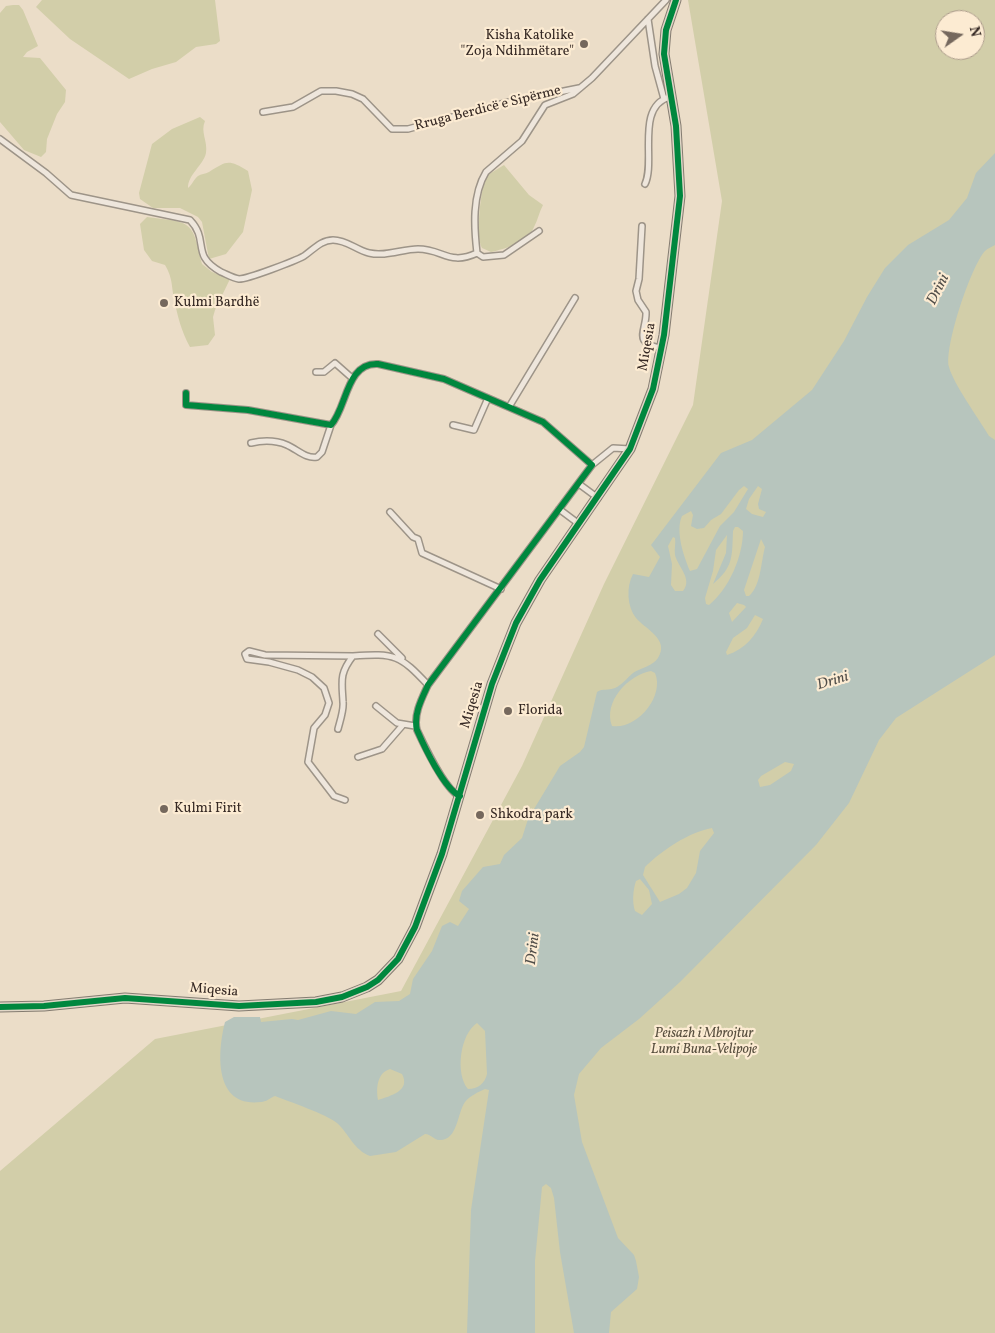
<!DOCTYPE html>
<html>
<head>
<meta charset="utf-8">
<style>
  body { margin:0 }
  #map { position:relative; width:995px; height:1333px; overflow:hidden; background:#ebddc8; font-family:Vollkorn,serif }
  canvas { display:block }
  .north { position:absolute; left:935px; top:10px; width:50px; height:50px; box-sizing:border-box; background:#fcebd2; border:1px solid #ad9d8c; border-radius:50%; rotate:77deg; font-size:14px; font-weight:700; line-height:20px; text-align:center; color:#362924 }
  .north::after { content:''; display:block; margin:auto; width:18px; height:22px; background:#75685d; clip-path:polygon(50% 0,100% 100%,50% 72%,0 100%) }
</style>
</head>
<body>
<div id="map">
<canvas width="995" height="1333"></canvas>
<div class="north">N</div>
</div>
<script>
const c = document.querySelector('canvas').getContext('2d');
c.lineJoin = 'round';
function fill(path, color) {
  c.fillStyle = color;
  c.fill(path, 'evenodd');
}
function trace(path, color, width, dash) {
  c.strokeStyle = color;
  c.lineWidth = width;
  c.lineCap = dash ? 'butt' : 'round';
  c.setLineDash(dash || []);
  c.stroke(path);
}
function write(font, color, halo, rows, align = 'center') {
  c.font = font + ' Vollkorn,serif';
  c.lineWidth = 4.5;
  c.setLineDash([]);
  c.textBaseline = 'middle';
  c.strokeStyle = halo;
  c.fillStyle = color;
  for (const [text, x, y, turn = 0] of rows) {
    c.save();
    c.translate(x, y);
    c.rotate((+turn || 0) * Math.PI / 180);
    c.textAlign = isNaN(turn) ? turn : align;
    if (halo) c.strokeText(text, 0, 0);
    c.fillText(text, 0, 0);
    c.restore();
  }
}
fill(new Path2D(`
  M42 0H215L220 41 216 44 196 47 176 62 152 69 129 79 70 39 36 7Z
  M688 0H995V1333H0V1171L155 1039 401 991 522 766 604 584 693 405 722 201ZM945 20H975V50H945Z
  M13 5H19L23 10 38 46 27 52 23 57 40 58 66 90 65 102 57 114 47 139 46 152 41 157 24 150 0 122V13L6 6Z
  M200 117 205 121C200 132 208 141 206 153 203 166 188 174 188 188 192 185 194 179 198 176 201 174 205 174 209 172 227 161 228 159 248 171L252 190 243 232 226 254 209 259 202 222 198 217 180 208H153L140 199 139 193 152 144 172 129Z
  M504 165 529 195 543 205C539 212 538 220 534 227 528 242 505 249 491 252L482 248C475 237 481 188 486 176Z
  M147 217C192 223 192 219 202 264L212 272 230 279 215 310 213 317 215 335 208 345 190 347C182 333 177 315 174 298 171 284 173 279 165 265L152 261 144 250 140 224Z`), '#d2cea9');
fill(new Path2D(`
  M995 153V245C992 247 988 248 985 251 971 266 944 347 949 367 953 383 979 419 989 436L995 440V655L896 718 879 740 849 803 816 845 680 982 639 1019 601 1048 579 1074 574 1095 582 1142 618 1238 634 1255 636 1261 639 1277 637 1289 611 1312 609 1333H574L560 1252 554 1198 551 1188 546 1184 542 1187 535 1261V1333H467L471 1210 489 1090 485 1089C478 1092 470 1096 465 1102 457 1113 458 1141 439 1140 434 1140 431 1134 425 1134L396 1152 370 1156C354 1150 349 1134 337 1123 326 1114 290 1102 275 1096 270 1098 266 1102 261 1102 214 1108 217 1053 225 1022L234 1017H260L261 1022 292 1019 298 1020 331 1011 356 1014 375 1002 399 1001 410 994 413 979 432 951 442 926 450 922 458 926 469 909 459 901 462 891 483 867 500 864 504 855 522 838 528 819 560 766 580 752 584 747 597 692C603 688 608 691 615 688 622 685 627 678 633 673 640 668 653 666 658 658 670 639 645 629 636 618 627 607 626 587 633 574L649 577 660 557 651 545 721 453 752 440 812 390 844 341 867 297 885 268 908 245 949 220 967 198 976 173ZM744 486 748 489 734 512 720 526 697 569 690 571C684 557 675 531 682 516L691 511 693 515 691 526 697 529 704 528 711 520 721 514 739 490ZM758 486 762 489 758 504 759 509 766 512 763 517 752 514 746 509 749 499ZM735 527H738L743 531C743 556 729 589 709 605L706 604 705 598 713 571 716 550 727 535 726 553 713 584C734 567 732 555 733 531ZM673 537 675 538C676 544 674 549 675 555 678 567 693 579 683 591H675L671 585 672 564 668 546ZM761 539 765 547C761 561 761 586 749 596H746L744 590ZM737 603 744 605 746 607 732 622 729 613ZM755 615 763 619C756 636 745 649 727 655L726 652 733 638 747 628ZM651 671 655 673C665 696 637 730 612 726 603 702 628 675 651 671ZM785 762 794 764 791 771 770 785 760 787 758 780 761 776ZM712 828 714 833 700 851 696 873 687 888 679 894 660 902 643 875 645 867C661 851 689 832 712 828ZM640 879 649 890 652 904 642 915 635 911C632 902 633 890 636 881ZM477 1023 485 1031 487 1074C485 1083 478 1089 468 1089 455 1074 460 1034 477 1023ZM390 1069 402 1074C411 1091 390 1096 378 1100 376 1088 377 1073 390 1069Z`), '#b7c5bd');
const minor = new Path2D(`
  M648 19 655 66 664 99
  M263 112 293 107 321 91H336L352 94 363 99 392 129H408L504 103 579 88
  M0 139 46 173 71 195 190 220C210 241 190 255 221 272 226 274 233 278 239 279 248 279 295 261 304 256 314 249 321 240 333 240 347 240 356 250 369 253 386 257 402 249 418 249 443 249 449 266 477 253
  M645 184C656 162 635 106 670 97
  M642 226 639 279 636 291 638 300 646 312C647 330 631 344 662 348
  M539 231 504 255 483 257 477 253C474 227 472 195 486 172L522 141 545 105 573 94 592 78 666 0
  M316 372H324L335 363 352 378
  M186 393V405L248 410 331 425C347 408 346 362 378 364L444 379 543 422 592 465 428 685C422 698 413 715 417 730 424 745 445 789 459 796
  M509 407 575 298
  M453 425 474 430 488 398
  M251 443C264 440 275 440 287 445 298 450 306 459 317 457L322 452 331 425
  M592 465 613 448 630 449
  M579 484 598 498
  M559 509 579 524
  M390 512 413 537 418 539 422 553 501 589
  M378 634 402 658
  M376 706 397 723 415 726
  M338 729C340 721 344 710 343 702 342 681 339 674 353 656 395 653 400 655 428 685
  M358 757 382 749 402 726
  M345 800 334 796 308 762 314 728 325 715 329 703 324 688 312 677 298 670 269 662 247 659 245 654 249 651 265 655 353 656`);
const primary = new Path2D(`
  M0 1007 44 1006 125 998 239 1006 316 1002 342 997 367 987 378 980 398 959 415 927 442 854 492 684 516 623 540 580 630 449 653 389 664 335 680 196 676 126 664 54 666 30 676 0`);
trace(minor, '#9d9488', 8);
trace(primary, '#847c71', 11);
trace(minor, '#eee6dc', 5);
trace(primary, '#e1d6c7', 9);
trace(new Path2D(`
  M186 393V405L248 410 331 425C347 408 346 362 378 364L444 379 543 422 592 465 428 685C422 698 413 715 417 730 424 746 444 789 460 796
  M0 1007 44 1006 125 998 239 1006 316 1002 342 997 367 987 378 980 398 959 415 927 442 854 492 684 516 623 540 580 630 449 653 389 664 335 680 196 676 126 664 54 666 30 676 0`), '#00873e', 6);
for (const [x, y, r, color] of [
  [584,44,5,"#75685d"],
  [164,303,5,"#75685d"],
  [508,711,5,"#75685d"],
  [164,809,5,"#75685d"],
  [480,815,5,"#75685d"]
]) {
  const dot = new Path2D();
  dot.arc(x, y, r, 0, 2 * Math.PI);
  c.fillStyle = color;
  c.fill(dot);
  trace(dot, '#fcebd2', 2);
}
write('14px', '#362924', '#fcebd2', [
  ["Kisha Katolike",574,36,"right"],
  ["\"Zoja Ndihmëtare\"",574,52,"right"],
  ["Kulmi Bardhë",174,303],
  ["Florida",518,711],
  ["Kulmi Firit",174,809],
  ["Shkodra park",490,815]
], 'left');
write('14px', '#362924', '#fcebd2', [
  ["Rruga Berdicë e Sipërme",488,109,-14],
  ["Miqesia",648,347,-80],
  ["Miqesia",473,705,-73],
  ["Miqesia",214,991,5]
]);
write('italic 14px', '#584f3f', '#fcebd2', [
  ["Peisazh i Mbrojtur",704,1034],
  ["Lumi Buna-Velipoje",704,1050]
]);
write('italic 15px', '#514e49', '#fcebd2', [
  ["Drini",939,290,-63],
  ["Drini",833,682,-17],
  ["Drini",534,949,-83]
]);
</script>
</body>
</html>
